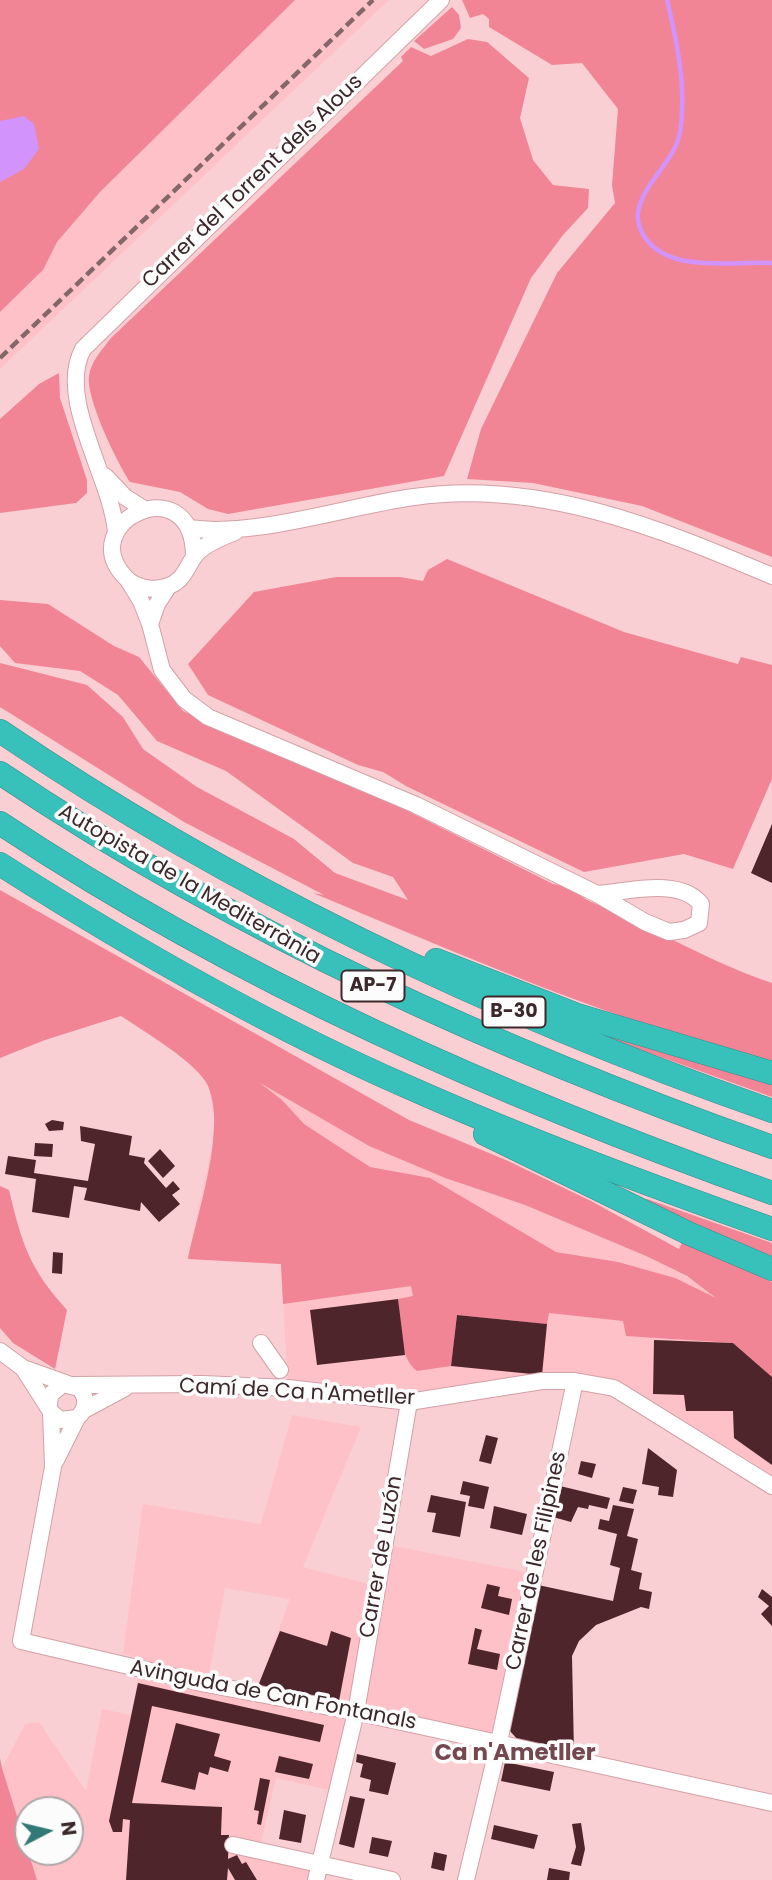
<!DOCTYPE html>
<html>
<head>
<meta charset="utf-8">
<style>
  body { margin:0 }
  #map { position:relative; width:772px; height:1880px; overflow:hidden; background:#facfd3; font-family:Poppins,sans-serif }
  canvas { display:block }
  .north { position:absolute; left:14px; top:1796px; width:70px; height:70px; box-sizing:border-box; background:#fcfcfc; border:2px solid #afa7a8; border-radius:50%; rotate:83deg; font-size:19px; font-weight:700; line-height:28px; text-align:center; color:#3c282a }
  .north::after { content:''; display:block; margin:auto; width:24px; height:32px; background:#307976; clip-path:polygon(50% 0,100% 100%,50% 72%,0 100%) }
</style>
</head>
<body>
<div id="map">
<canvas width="772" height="1880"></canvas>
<div class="north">N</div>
</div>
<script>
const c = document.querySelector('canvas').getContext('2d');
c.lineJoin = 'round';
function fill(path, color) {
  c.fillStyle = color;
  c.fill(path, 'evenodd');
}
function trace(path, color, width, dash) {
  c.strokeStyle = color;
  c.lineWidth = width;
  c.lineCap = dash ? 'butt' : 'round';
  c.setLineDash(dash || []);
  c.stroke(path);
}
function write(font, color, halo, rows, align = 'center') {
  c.font = font + ' Poppins,sans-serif';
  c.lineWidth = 7;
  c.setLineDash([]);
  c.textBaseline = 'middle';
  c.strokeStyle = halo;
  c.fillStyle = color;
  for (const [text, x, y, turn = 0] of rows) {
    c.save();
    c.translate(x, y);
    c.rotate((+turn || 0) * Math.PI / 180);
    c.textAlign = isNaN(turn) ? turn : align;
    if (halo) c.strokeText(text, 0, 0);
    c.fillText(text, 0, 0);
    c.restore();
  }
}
fill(new Path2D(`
  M295 0H389L0 369V312L43 270 57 242 100 192Z
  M255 1080 369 1146 445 1178 525 1205 646 1256 772 1321V1486L662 1416 575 1381 409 1402 288 1388 281 1264 188 1259 212 1147 214 1115 208 1084Z
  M292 1415 361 1427 303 1567 376 1586 384 1544 535 1574 499 1742 356 1712 337 1792 276 1778 259 1851 319 1865 316 1880H37L28 1852H70V1810H28V1852L2 1768 25 1724 39 1722 86 1791 102 1709 131 1715 142 1658 123 1654 143 1504 261 1524ZM225 1588 290 1599 258 1686 207 1684Z`), '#ffc1c8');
fill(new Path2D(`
  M0 0H295L100 192 57 242 43 270 0 312V182L11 175 6 122 0 121Z
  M462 0H772V557L642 506 533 483 467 479 481 429 557 273 615 203 612 185 618 109 582 63 552 65 489 27V19L483 14 470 18Z
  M452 7 459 15 461 28 453 39 424 49 414 41Z
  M468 39 487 42 529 78 520 118 533 160 553 185 589 189 588 208 563 235 531 278 444 476 228 514 208 509 180 492 130 482C117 462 86 399 89 376 91 361 102 350 111 338L403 61 401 57 411 47 431 56Z
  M59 373 60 398 87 480V493L76 503 0 513V419L39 384Z
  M447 559 624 632 738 664 741 657 772 665V779L733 869 684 854 584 872 406 786 383 772 358 765 208 695 188 664 254 592 336 577H400L423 581 428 570Z
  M0 600 48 604 114 646 139 657 183 711 392 803 553 884C571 886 580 898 596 904 655 928 711 963 772 983V1062C614 1022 464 956 313 893L324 895 184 822 0 707V663L87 685 123 717 143 749 197 787 294 839 335 873 408 900 393 877 353 863 226 771 157 741 118 695 80 671 15 663 0 646Z
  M0 890 409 1120 506 1160 591 1201 679 1249 683 1240 772 1282V1377L733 1343 626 1336 623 1321 549 1313 547 1324 457 1315 451 1366 417 1371C398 1357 401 1321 398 1299L413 1296 411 1286 283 1304 281 1264 188 1259C197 1214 227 1129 208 1086 198 1063 143 1031 121 1016L45 1040 0 1058ZM260 1083 369 1146 445 1178 525 1205 646 1256 687 1276 716 1298 675 1278 618 1262 556 1252 430 1178 370 1167 304 1124 282 1100Z
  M569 1024 772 1083V1097Z
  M0 1186 9 1190C22 1244 29 1268 67 1310L55 1369 13 1343 0 1328Z
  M647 1199 772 1243V1260L643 1202Z
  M0 1758 2 1768 37 1880H0Z`), '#f18596');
fill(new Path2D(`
  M24 116 34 124 39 149 24 169 0 182V121Z`), '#d393fc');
trace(new Path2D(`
  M667 0C677 42 687 88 680 132 676 155 657 172 646 191 637 207 634 220 644 236 668 274 731 261 772 263`), '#d393fc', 4.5);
fill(new Path2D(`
  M772 824V883L751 873Z
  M52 1120 64 1122 63 1130 49 1131 45 1124Z
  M80 1126 132 1136 129 1155 145 1158 144 1163 166 1188 173 1181 180 1189 172 1195 180 1204 159 1222 141 1202 140 1211 84 1200 87 1188 74 1186 69 1218 32 1212 36 1179 5 1174 8 1156 36 1160 34 1173 88 1181 95 1144 81 1141Z
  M35 1143 53 1144 52 1157 34 1156Z
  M160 1149 175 1166 163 1178 148 1161Z
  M53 1252 63 1253 62 1274 52 1273Z
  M398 1299 405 1355 317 1365 310 1310Z
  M457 1315 547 1324 542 1375 451 1366Z
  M654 1340 733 1343 772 1377V1465L734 1438 733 1411H686L684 1395 653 1394Z
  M486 1435 498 1438 491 1464 479 1461Z
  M648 1448 677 1470 673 1497 658 1495 659 1487 642 1484Z
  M581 1461 596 1464 592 1478 578 1474Z
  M463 1481 489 1487 484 1509 468 1506 470 1496 460 1494Z
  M560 1486 610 1498 607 1509 589 1505 588 1509 578 1507 571 1522 553 1517Z
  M623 1487 637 1490 633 1504 619 1501Z
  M431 1495 466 1502 460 1537 432 1532 436 1513 427 1512Z
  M613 1505 634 1509 627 1536 638 1539 631 1570 642 1573 639 1589 652 1592 649 1609 641 1607 596 1625 579 1641 572 1656 574 1753 519 1741 509 1730 538 1585 613 1601 620 1568 610 1565 617 1534 598 1529 600 1519 609 1521Z
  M494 1506 527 1514 522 1535 490 1528Z
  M487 1584 500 1587 498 1596 512 1599 509 1615 481 1608Z
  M762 1589 772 1597V1626L761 1614 769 1606 758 1597Z
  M475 1628 482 1630 477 1649 500 1654 497 1670 468 1664Z
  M280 1631 327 1646 331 1631 351 1638 339 1701 258 1686Z
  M138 1683 324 1725 320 1742 152 1706 132 1803 222 1807 221 1835H229L228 1859 237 1855 242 1864 246 1862 257 1880H235L228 1868 227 1880H126L130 1820 123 1819 122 1832H113L109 1821Z
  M176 1723 220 1734 214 1756 231 1761 228 1772 210 1767 208 1775 199 1772 195 1790 161 1782Z
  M357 1754 396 1763 388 1795 369 1791 371 1780 360 1777 363 1764 356 1762Z
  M279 1756 313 1764 309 1779 275 1772Z
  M505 1762 554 1772 550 1791 501 1781Z
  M260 1778 270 1780 261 1825 257 1824 259 1811 254 1810Z
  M350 1796 365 1799 354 1848 339 1844Z
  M284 1810 306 1815 301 1843 279 1839Z
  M581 1823 585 1849 581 1866 571 1864 576 1847 572 1824Z
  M494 1825 538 1835 534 1849 491 1839Z
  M372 1837 392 1841 388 1857 369 1853Z
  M434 1852 447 1855 444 1871 431 1868Z
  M549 1868 570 1872 569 1880H547Z`), '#4d252b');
const minor = new Path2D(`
  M105 476 125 497 144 509
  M189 528C254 538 347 506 414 497 540 479 659 528 772 576
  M116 533C112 478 56 399 83 349L441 0
  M194 555C192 465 72 523 126 578 136 588 152 591 166 587 183 582 185 570 194 557 201 545 223 537 235 532
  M128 580 141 601 150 624 162 670 184 699 208 717 416 805 597 894 645 922 669 932 684 930 699 923 701 904C679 877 628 892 597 894
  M150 624 157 604 168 587
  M261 1343 280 1370
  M0 1351 23 1368 68 1384
  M23 1368 51 1412 60 1420 77 1418C87 1409 88 1398 79 1388L63 1384 50 1395 49 1406
  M74 1385 203 1384 288 1388 409 1402 542 1381H575L614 1388 772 1486
  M84 1410 125 1388
  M51 1412 53 1467 21 1641 206 1684 356 1712 772 1803
  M55 1462 77 1418
  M233 1845 392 1880
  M316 1880 356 1712 409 1402
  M466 1880 499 1742 575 1381`);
const highway = new Path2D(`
  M0 731C238 893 501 1016 772 1111
  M0 773C240 934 501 1051 772 1147
  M0 823C240 982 502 1097 772 1193
  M0 864C130 947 266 1025 408 1087 527 1140 649 1185 772 1229
  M436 960 577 1015 772 1073
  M485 1134 690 1234 772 1269`);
trace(minor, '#d3a0a6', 18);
trace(highway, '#398b88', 24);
trace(minor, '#fff', 16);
trace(highway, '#38c1bb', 23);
trace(new Path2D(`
  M0 358 373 0`), '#836769', 4.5, [10, 5]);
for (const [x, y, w] of [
  [373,986,63],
  [514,1012,63]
]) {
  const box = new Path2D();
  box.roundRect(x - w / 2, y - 15.5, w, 31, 5);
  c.fillStyle = '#fcfcfc';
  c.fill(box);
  trace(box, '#3c282a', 2);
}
write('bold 19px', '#3c282a', null, [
  ["AP-7",373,986],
  ["B-30",514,1012]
]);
write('21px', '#3c282a', '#fcfcfc', [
  ["Carrer del Torrent dels Alous",253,182,-44],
  ["Autopista de la Mediterrània",189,885,30],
  ["Camí de Ca n'Ametller",297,1393,3],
  ["Carrer de Luzón",382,1557,-80],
  ["Carrer de les Filipines",537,1561,-78],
  ["Avinguda de Can Fontanals",273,1696,11]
]);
write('bold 23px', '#74484e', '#fcfcfc', [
  ["Ca n'Ametller",515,1754]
]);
</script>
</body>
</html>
